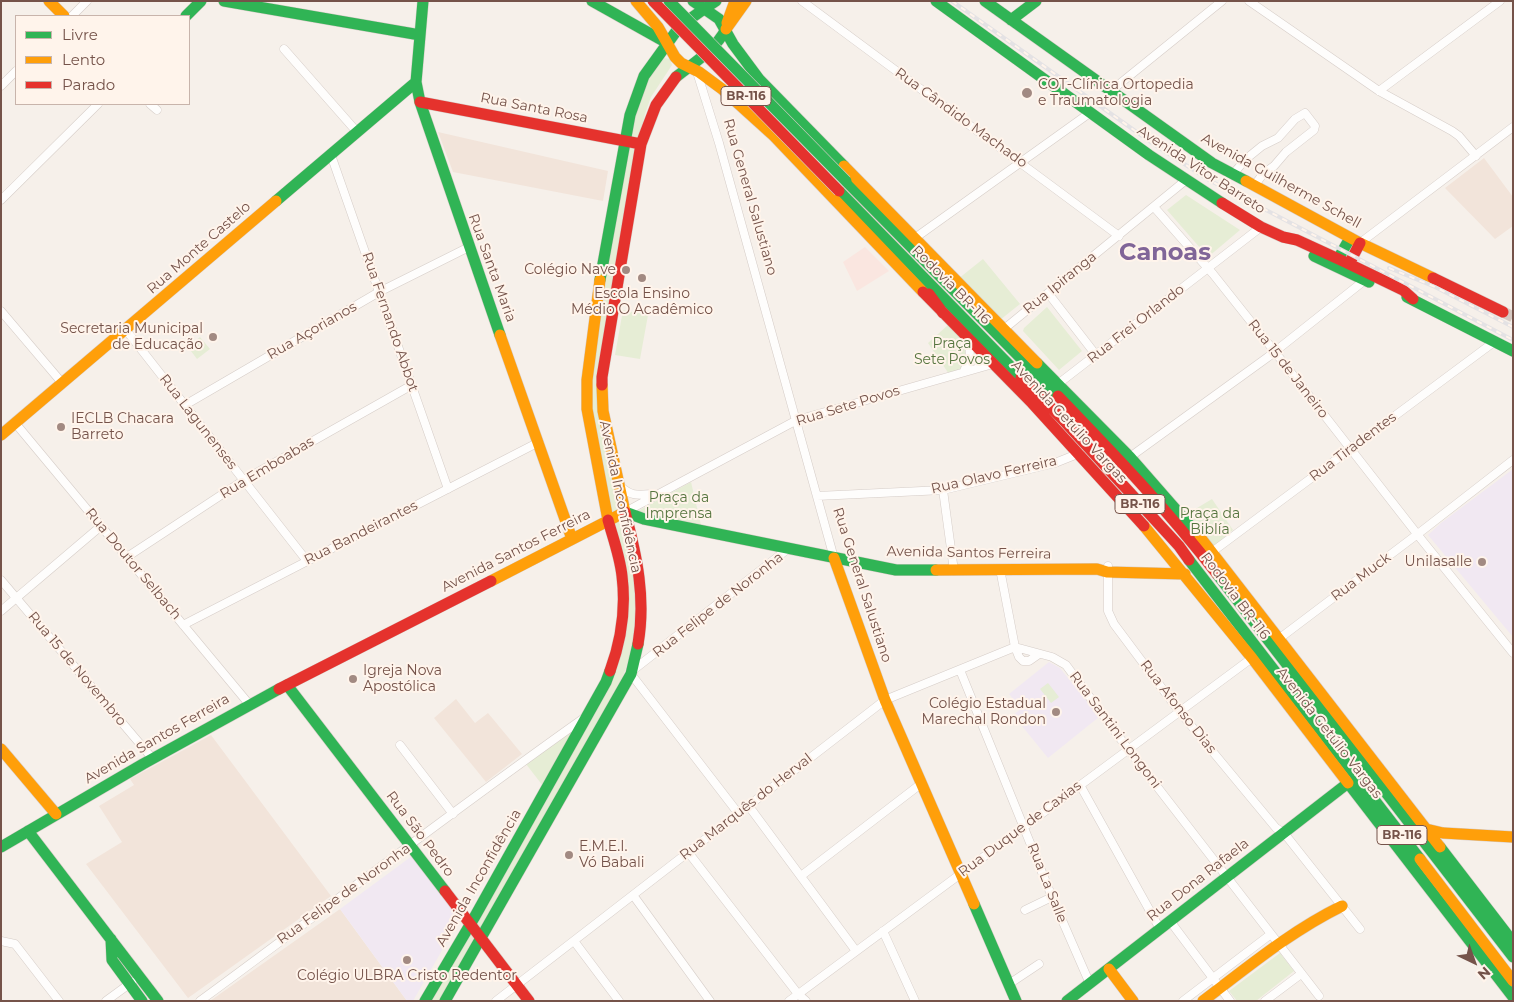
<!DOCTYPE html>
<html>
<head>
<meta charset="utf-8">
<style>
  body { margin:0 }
  #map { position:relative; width:1514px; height:1002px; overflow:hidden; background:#f6f0ea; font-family:Montserrat,sans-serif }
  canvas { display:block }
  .frame { position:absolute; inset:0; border:2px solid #75534a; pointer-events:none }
  .legend { position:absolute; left:15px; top:15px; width:175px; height:90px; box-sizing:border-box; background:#fff4eb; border:1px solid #c8b4ab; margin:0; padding:6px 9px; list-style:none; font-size:15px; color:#75534a }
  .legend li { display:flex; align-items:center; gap:10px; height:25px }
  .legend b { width:25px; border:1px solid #c8b4ab }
  .north { position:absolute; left:1449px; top:937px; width:50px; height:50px; -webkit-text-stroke:4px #fff4eb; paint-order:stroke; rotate:138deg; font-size:14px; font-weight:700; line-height:20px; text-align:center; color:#75534a }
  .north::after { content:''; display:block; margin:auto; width:18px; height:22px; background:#75534a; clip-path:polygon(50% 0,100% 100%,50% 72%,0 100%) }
</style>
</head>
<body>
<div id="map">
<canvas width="1514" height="1002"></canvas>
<div class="frame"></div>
<ul class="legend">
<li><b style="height:6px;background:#30b455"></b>Livre</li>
<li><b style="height:6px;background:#ff9f0a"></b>Lento</li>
<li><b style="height:6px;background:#e5322d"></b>Parado</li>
</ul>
<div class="north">N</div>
</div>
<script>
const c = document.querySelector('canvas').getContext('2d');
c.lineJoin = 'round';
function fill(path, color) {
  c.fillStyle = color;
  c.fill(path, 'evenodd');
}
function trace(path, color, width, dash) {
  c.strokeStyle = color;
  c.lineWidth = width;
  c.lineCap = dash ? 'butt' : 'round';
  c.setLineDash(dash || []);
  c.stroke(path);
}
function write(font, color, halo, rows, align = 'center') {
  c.font = font + ' Montserrat,sans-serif';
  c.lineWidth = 4;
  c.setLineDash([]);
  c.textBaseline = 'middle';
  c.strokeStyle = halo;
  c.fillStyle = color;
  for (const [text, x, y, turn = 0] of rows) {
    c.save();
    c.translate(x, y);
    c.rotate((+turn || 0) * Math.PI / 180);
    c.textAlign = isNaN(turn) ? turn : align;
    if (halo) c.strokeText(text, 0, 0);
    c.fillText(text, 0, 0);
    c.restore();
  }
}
fill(new Path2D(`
  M438 132 608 171 603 201 453 172Z
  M1484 158 1513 197V226L1495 239 1445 188Z
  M456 699 475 723 488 713 522 754 486 782 434 718Z
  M211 735 331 896 188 998 86 864 122 842 99 806 134 785 130 779Z
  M340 909 407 1001H210Z`), '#f2e4da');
fill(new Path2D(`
  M865 247 889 271 857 291 843 262Z`), '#fae6e0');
fill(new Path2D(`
  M1513 469V637L1428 535 1441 523Z
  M1049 662 1060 668 1099 717 1048 758 1013 715 1021 709 1009 694Z
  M412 856 460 919 413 1001H407L340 909Z`), '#f1e8f2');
fill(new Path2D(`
  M664 58 670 59 672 65 651 97 645 114 635 158 599 375 636 575 638 611 634 644 625 671 617 689 440 1001H428L607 685 626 604 589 411 590 381 632 116 652 73Z
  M1186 195 1240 230 1208 257 1167 210Z
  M983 259 1020 304 1000 320 958 279Z
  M1047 307 1082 351 1059 370 1023 331 1024 328Z
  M623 310 648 315 640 359 615 355Z
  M948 325C967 344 972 342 963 369L949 374 928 343Z
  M200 337 210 349 197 359 188 347Z
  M691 482 701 525 636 512Z
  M1212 499 1233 530 1215 545H1211L1187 514Z
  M1048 683 1059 697 1051 703 1040 689Z
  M576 729 543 786 526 764Z
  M1280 953 1294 971 1256 1001H1237L1229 991Z`), '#e6edd5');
trace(new Path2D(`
  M1503 312 1513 317`), '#d6c9c2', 11, [11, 5.5]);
const street = new Path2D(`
  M802 1 1119 236
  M1249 1 1379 91 1452 131 1459 136 1476 156
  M72 16 87 1
  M284 49 357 132
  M697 72 719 143 834 558
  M1 86 16 71
  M1112 90 1222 1
  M1379 91 1500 1
  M150 104 157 110
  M331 155 448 489
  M1233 174 1246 159 1262 146 1278 138 1295 119 1305 113 1315 126 1314 130 1286 152 1274 166 1263 174 1254 186
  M1 200 98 104
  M1154 207 1213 274 1275 352 1421 539 1513 653
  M915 238 1091 112
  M1360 243 1513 127
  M1048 293 1096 355
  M1 311 63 384
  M1004 329 1186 180
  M126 330 307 561
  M964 371 970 358 969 341
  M1058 384 1261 227
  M185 405 379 292 469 247
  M16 424 249 704
  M1130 457 1268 357 1365 280
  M620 486C632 497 638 495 653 494
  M943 490 954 571
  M817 496 943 490 1055 463 1080 453
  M625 512 797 420 993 364
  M1212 552 1494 342
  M127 557 244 480 412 385
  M1108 566V611L1114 624 1179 711 1276 828 1284 833 1360 929
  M1000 569 1015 647 1019 657 1023 661H1029L1039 654
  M1 580 152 758
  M1 611 101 526
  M183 625 539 442
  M1280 638 1423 530 1513 460
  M1015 647 1052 657 1066 665 1128 749 1319 996
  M960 670 1052 897 1090 984
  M632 671 789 548
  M631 674 738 813
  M400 745 453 814
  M1080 785 1160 929
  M748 805 856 951
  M688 852 798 994 806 1001
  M801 876 922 783
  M633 895 710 1001
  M1025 910 1052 897
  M1170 921 1230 1001
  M883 931 915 1001
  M1 941 15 944 59 1001
  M574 941 619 1001
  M1009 984 1039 964
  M106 1001 132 982
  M200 1001C328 907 454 810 584 718
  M496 1001 885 700 1015 647
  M789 1001 1252 658
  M1183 1001 1271 934
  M1265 1001 1301 974`);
const fast = new Path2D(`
  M224 1 420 35
  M423 1 416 82 420 102 500 335
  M592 1 667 43
  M693 1 719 19 733 44 759 79 844 166
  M936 1 1149 155 1222 203
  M985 1 1212 163 1246 181
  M704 9 716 1
  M186 16 201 1
  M1011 20 1036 1
  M676 77C695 62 715 50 726 29
  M846 181 1058 396
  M839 191 1021 377
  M276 201 416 82
  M1314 256 1369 282
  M1338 259 1350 238
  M600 280 630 115 644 76 680 26 704 9
  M1407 297 1513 351
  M1037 363 1130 457 1200 537
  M625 512 644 519 896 570H936
  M1189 560 1420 859
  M1217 574 1513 957
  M287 685 445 891
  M1348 783 1513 997
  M28 831 158 1001
  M1 847 143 764 279 689
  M1440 847 1513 942
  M974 904 1016 1001
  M111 939 112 960 142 1001
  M425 1001 474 918 606 682 610 671
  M445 1001 631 674 638 644
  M1067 1001 1348 783`);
const slow = new Path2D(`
  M49 1 64 16
  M636 1 658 27 675 57 681 63 699 72 722 89 774 136 923 292
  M727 23 735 1
  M726 29 746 1
  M844 166 1037 363
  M1246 181 1360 243 1433 278
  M600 280 587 380V409L608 520
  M500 335 572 539
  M1 435 276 201
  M1144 526 1252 658 1348 783
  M1200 537 1440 847
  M834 558 885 700 974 904
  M936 570 1097 569 1107 572 1185 574
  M491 581 625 512 603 411 602 385
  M1 749 56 814
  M1426 829 1443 833 1513 837
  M1420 859 1513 981
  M1109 969 1133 1001
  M1203 1001C1248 967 1291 931 1342 906`);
const jam = new Path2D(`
  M420 102 641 144
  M1222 203 1261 227 1283 237 1297 240 1345 262 1403 290 1413 299
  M1349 264 1360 243
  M1433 278 1503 312
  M923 292 1032 403 1144 526
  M929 294 943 313
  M1021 377 1066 423 1179 546 1189 560
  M602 385V377L641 144 656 105 676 77
  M1058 396C1114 454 1168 510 1217 574
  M625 512C637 556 646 599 638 644
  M608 520C613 538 620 557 622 576 626 608 621 641 610 671
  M279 689 491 581
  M445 891 529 1001`);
trace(street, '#d5ccc7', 9);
trace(fast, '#d6cbc6', 12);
trace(slow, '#d6cbc6', 12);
trace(jam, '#d6cbc6', 12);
trace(street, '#fefdfc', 8);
trace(fast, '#30b455', 11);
trace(slow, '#ff9f0a', 11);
trace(jam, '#e5322d', 11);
const rail = new Path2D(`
  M952 1 1155 145 1209 180 1513 340
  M1389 268 1435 287 1513 327`);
trace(rail, '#e4e2e4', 4);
trace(rail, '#fff4eb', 2, [5.5]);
const fastBridge = new Path2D(`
  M669 1 846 181`);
const jamBridge = new Path2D(`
  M653 1 839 191`);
trace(fastBridge, '#d8cdc9', 12, []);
trace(jamBridge, '#d8cdc9', 12, []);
trace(fastBridge, '#30b455', 11);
trace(jamBridge, '#e5322d', 11);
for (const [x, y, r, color] of [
  [1027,93,6,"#a28a82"],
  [626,270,5,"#a28a82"],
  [642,278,5,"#a28a82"],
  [213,337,5,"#a28a82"],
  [61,427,5,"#a28a82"],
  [1482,562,5,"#a28a82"],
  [353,679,5,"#a28a82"],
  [1056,712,5,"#a28a82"],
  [569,855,5,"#a28a82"],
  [407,960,5,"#a28a82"]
]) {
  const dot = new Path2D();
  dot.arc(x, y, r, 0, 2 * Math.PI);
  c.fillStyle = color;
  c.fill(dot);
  trace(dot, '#fff4eb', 2);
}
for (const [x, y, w] of [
  [746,96,50],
  [1140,504,50],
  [1402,835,50]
]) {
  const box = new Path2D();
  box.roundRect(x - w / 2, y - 9.5, w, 19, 4);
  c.fillStyle = '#fff4eb';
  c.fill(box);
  trace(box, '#75534a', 1);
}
write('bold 12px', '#75534a', null, [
  ["BR-116",746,96],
  ["BR-116",1140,504],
  ["BR-116",1402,835]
]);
write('14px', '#75534a', '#fff4eb', [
  ["COT-Clínica Ortopedia",1038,85],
  ["e Traumatologia",1038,101],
  ["Colégio Nave",616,270,"right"],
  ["Escola Ensino",642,294,"center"],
  ["Médio O Acadêmico",642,310,"center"],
  ["Secretaria Municipal",203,329,"right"],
  ["de Educação",203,345,"right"],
  ["IECLB Chacara",71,419],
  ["Barreto",71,435],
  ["Unilasalle",1472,562,"right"],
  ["Igreja Nova",363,671],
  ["Apostólica",363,687],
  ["Colégio Estadual",1046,704,"right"],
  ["Marechal Rondon",1046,720,"right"],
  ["E.M.E.I.",579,847],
  ["Vó Babali",579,863],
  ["Colégio ULBRA Cristo Redentor",407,976,"center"]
], 'left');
write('14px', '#75534a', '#fff4eb', [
  ["Rua Santa Rosa",534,108,11],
  ["Rua Cândido Machado",961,118,36],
  ["Avenida Vitor Barreto",1201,170,33],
  ["Avenida Guilherme Schell",1281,181,29],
  ["Rua General Salustiano",750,197,74],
  ["Rua Monte Castelo",199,248,-41],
  ["Rua Santa Maria",492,268,70],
  ["Rua Ipiranga",1060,283,-39],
  ["Rodovia BR-116",951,285,45],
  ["Rua Fernando Abbot",390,322,71],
  ["Rua Frei Orlando",1136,324,-38],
  ["Rua Açorianos",312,331,-30],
  ["Rua 15 de Janeiro",1288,369,52],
  ["Rua Sete Povos",848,406,-17],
  ["Rua Lagunenses",198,422,52],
  ["Avenida Getúlio Vargas",1069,422,47],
  ["Rua Tiradentes",1353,447,-37],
  ["Rua Emboabas",267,468,-31],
  ["Rua Olavo Ferreira",994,475,-13],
  ["Avenida Inconfidência",620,497,78],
  ["Rua Bandeirantes",361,533,-27],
  ["Avenida Santos Ferreira",516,551,-27],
  ["Avenida Santos Ferreira",969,553,1],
  ["Rua Doutor Selbach",133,564,50],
  ["Rua Muck",1361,577,-37],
  ["Rua General Salustiano",862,585,72],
  ["Rodovia BR-116",1235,596,53],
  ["Rua Felipe de Noronha",718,605,-38],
  ["Rua 15 de Novembro",77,669,50],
  ["Rua Afonso Dias",1178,707,52],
  ["Rua Santini Longoni",1115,730,53],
  ["Avenida Getúlio Vargas",1329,733,52],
  ["Avenida Santos Ferreira",157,739,-30],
  ["Rua Marquês do Herval",746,807,-38],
  ["Rua Duque de Caxias",1020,829,-37],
  ["Rua São Pedro",420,834,53],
  ["Avenida Inconfidência",479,878,-60],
  ["Rua Dona Rafaela",1198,880,-38],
  ["Rua La Salle",1047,883,68],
  ["Rua Felipe de Noronha",344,894,-36]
]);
write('14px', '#56753f', '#fff4eb', [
  ["Praça",952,344],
  ["Sete Povos",952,360],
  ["Praça da",679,498],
  ["Imprensa",679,514],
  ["Praça da",1210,514],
  ["Biblía",1210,530]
]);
write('bold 24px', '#806598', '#fff4eb', [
  ["Canoas",1165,253]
]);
</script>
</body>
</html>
